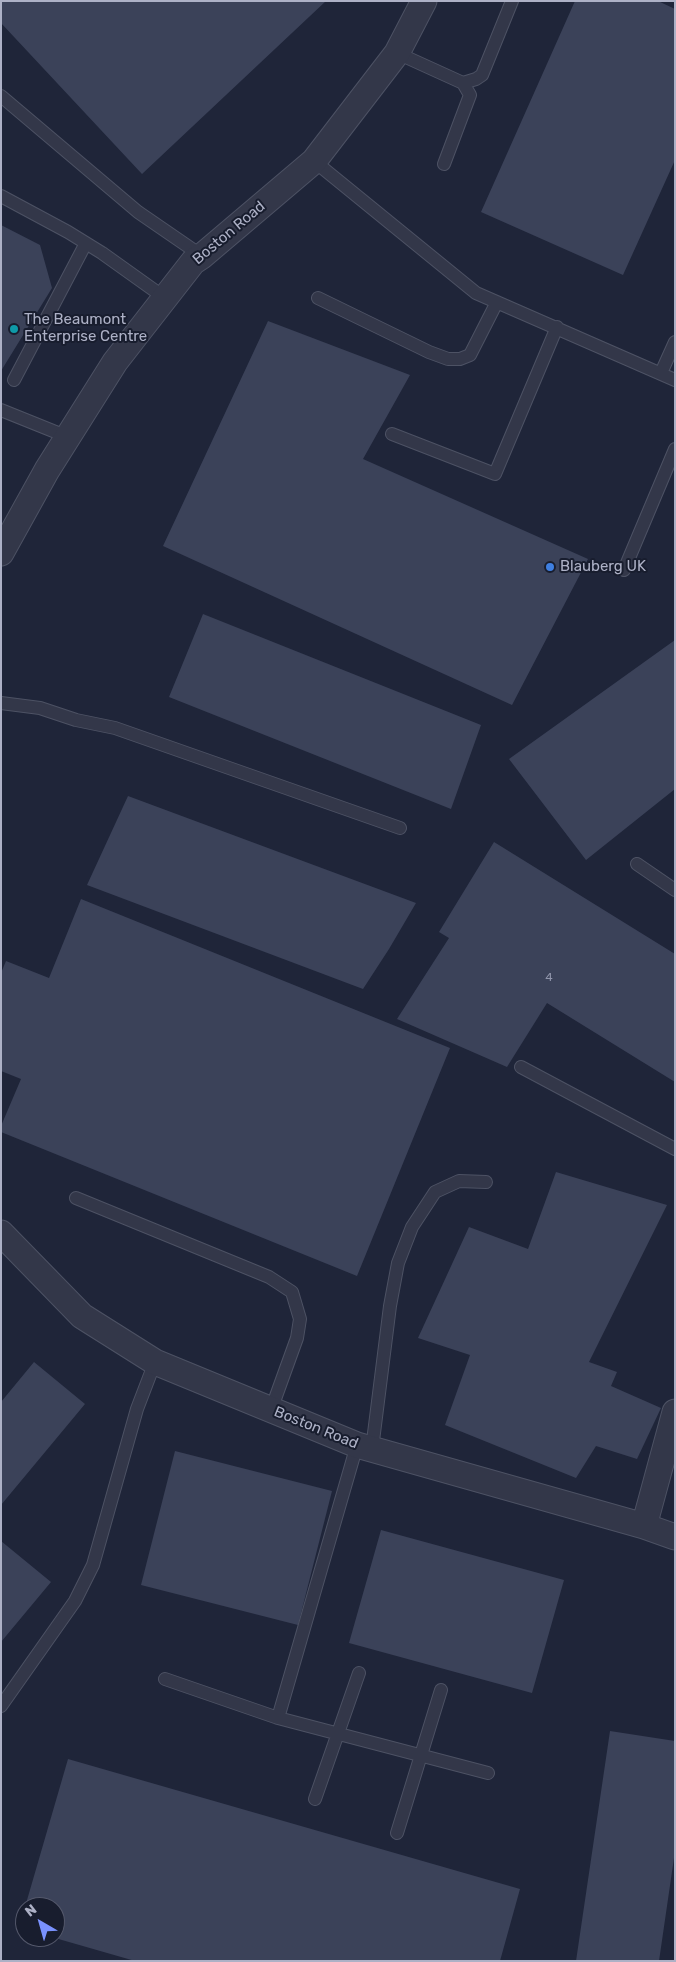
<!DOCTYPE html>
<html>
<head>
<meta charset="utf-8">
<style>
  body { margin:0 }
  #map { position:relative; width:676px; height:1962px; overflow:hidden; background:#1f2539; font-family:Rubik,sans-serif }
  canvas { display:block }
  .frame { position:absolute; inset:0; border:2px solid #adb1c6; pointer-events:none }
  .north { position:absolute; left:15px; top:1897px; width:50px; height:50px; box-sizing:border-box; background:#181d2e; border:1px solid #54586b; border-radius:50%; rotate:322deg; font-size:14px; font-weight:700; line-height:20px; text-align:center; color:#adb1c6 }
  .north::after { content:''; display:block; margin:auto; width:18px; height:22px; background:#7a92fe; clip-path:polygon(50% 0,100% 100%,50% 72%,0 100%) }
</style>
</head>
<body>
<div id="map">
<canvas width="676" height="1962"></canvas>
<div class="frame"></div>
<div class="north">N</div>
</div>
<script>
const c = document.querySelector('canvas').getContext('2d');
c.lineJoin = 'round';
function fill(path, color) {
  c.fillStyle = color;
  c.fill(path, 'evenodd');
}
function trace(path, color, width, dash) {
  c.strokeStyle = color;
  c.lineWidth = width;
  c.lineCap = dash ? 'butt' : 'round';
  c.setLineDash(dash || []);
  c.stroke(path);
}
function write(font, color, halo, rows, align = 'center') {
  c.font = font + ' Rubik,sans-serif';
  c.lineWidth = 4;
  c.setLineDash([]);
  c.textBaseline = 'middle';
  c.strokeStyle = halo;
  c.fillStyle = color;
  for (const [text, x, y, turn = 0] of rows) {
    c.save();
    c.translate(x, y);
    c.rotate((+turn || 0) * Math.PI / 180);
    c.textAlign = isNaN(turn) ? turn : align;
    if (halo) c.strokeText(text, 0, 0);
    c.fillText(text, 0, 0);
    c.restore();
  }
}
fill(new Path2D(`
  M1 1H326L142 174 1 23Z
  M575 1H658L675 9V160L623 275 481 212Z
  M1 225 40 245 52 288 1 371Z
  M268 321 410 375 363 459 588 559 512 705 163 546Z
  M203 614 481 725 451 809 169 697Z
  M675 640V789L586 860 509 759Z
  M128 796 416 903 389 949 363 989 87 885Z
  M494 842 675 954V1082L547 1003 507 1067 397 1019 449 938 439 932Z
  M81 899 450 1048 357 1276 1 1132V1126L21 1079 1 1071V973L6 961 49 978Z
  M556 1172 667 1205 589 1362 617 1372 611 1386 661 1408 637 1459 596 1446 576 1478 445 1425 470 1355 418 1338 469 1227 528 1249Z
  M34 1362 85 1404 1 1505V1402Z
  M175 1451 332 1491 298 1625 141 1585Z
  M381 1530 564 1580 532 1693 349 1643Z
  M1 1541 51 1582 1 1642Z
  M610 1731 675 1741V1851L659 1961H576Z
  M68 1759 520 1889 500 1961H135L55 1938V1907H25Z
  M24 1909H25V1929L19 1927Z`), '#3b4259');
const service = new Path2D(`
  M397 53 463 83 470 95 444 164
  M463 83 476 79 482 75 512 1
  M1 96 138 212 202 256
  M314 161 476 293 675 380
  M1 196 68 232 102 253 165 298
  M318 298 429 352 448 359H460L470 355 497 302
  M661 373 675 342
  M14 380 86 243
  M1 410 68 437
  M392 434 495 474 557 327
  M624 570 675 449
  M1 703 40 708 76 720 115 728 400 828
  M637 864 675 890
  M521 1067 675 1149
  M76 1198 269 1277 292 1292 300 1319 297 1338 271 1410
  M357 1445 278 1718 488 1773
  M372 1449 390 1306 398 1263 412 1227 435 1192 459 1181 486 1182
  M165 1679 278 1718
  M1 1706 75 1601 93 1565 137 1409 155 1362
  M315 1799 359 1673
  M397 1833 441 1690`);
const minor = new Path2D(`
  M1 553 47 470 115 362 193 262 202 256 314 161 397 53 424 1
  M1 1233 82 1316 155 1362 357 1445 644 1526 675 1537
  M644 1526 675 1412`);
trace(service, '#4d5264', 14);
trace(minor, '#4d5264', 27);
trace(service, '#333749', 12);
trace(minor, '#333749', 25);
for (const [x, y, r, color] of [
  [14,329,5,"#0f9aa8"],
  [550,567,5,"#3f7fe0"]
]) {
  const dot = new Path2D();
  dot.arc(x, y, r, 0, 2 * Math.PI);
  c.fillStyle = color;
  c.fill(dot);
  trace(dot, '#181d2e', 2);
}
write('12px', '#9095ab', null, [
  ["4",549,978]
]);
write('15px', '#adb1c6', '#181d2e', [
  ["Boston Road",229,233,-40],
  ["Boston Road",316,1428,22]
]);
write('15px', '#adb1c6', '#181d2e', [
  ["The Beaumont",24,320],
  ["Enterprise Centre",24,337],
  ["Blauberg UK",560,567]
], 'left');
</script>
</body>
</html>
